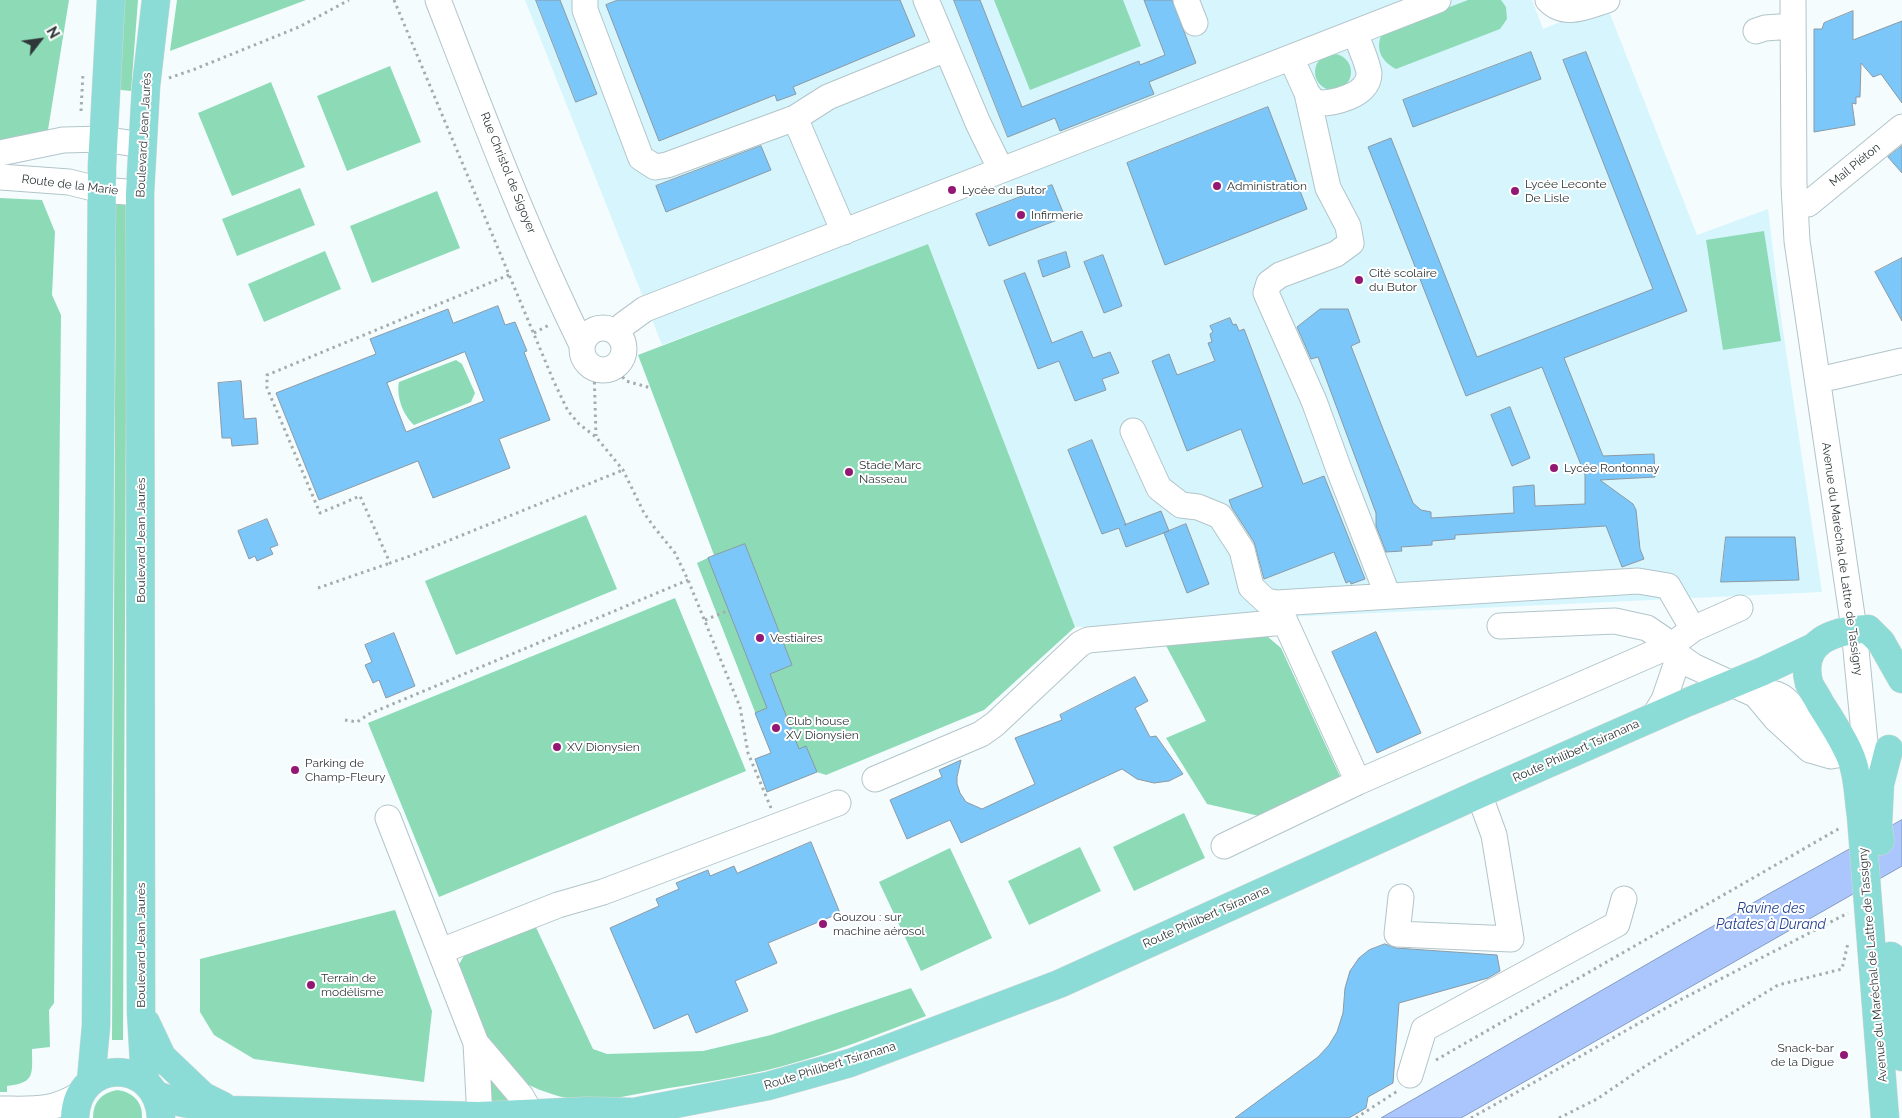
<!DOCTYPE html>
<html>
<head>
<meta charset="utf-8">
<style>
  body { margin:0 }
  #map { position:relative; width:1902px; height:1118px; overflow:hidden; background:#f4fcfe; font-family:Raleway,sans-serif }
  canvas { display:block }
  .north { position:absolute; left:15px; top:15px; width:50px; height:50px; -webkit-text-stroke:4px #fff; paint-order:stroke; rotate:60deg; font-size:14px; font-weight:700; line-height:20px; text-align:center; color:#2f3739 }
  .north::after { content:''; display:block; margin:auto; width:18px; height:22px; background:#2f3739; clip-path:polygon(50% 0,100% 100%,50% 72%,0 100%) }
</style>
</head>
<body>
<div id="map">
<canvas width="1902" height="1118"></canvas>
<div class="north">N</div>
</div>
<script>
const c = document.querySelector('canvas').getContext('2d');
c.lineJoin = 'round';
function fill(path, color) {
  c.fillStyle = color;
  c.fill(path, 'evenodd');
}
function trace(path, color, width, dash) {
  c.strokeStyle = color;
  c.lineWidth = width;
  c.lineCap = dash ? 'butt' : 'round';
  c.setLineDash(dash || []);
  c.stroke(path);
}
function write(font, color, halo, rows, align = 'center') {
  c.font = font + ' Raleway,sans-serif';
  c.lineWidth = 4;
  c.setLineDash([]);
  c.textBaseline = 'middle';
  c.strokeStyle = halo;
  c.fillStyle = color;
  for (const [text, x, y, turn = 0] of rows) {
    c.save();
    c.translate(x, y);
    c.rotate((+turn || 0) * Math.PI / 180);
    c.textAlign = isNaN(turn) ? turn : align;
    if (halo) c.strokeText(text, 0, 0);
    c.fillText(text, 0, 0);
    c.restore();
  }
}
fill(new Path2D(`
  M525 0H1532L1543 29 1588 11 1608 9 1697 235 1768 209 1781 317 1822 592 1075 627 928 244 662 345Z`), '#d7f5fc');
fill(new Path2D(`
  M0 0H69L47 136 0 144Z
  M122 0H138L131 91 112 89Z
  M177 0H306L170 51Z
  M994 0H1123L1141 46 1030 90Z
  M1468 0H1501L1506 7 1507 19 1500 29 1396 69C1381 61 1375 49 1382 33Z
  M1315 72a18 18 0 1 1 36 0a18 18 0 1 1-36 0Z
  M390 66 421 142 347 171 317 96Z
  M271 82 305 167 232 196 198 113Z
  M300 188 315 225 237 256 222 219Z
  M437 191 460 248 372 283 350 226Z
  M0 198 42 200 55 232 52 295 61 315 54 1003 49 1010 50 1047 32 1049C32 1073 36 1083 7 1086V1092H0Z
  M116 200H127L123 1040H112Z
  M1764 231 1781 341 1723 350 1706 240Z
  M928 244 1075 627 984 710 826 775 817 772 767 792 755 759 771 753 697 563 714 555 638 355Z
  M325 251 341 289 264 322 248 284Z
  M456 360 462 364 475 393 471 402 414 425C403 415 396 396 399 382Z
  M586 515 617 589 456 655 425 581Z
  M675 598 746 771 439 897 368 723Z
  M1255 632 1268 637 1281 648 1344 785 1268 818 1207 804 1166 738 1206 721 1163 640Z
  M1184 813 1205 858 1134 891 1113 847Z
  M1080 847 1101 891 1029 925 1008 881Z
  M950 848 992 938 921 971 879 882Z
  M395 910 432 1011 424 1082 254 1059 214 1035 200 1012V959Z
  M534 923 593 1049 607 1054 703 1051 771 1035 911 988 926 1016C879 1034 832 1053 783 1066 740 1078 696 1083 653 1091 628 1095 603 1103 578 1100 555 1097 521 1085 505 1069 484 1046 470 996 458 966L465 954Z
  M488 1066 513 1095 509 1102 492 1103 489 1101Z
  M117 1090C132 1092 143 1101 142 1118H93C93 1102 101 1093 117 1090Z`), '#8cdbb6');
const water = new Path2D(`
  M1902 820V866L1461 1118H1381L1765 896Z`);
fill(water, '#abc6fd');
trace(water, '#869bc2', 1);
const building = new Path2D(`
  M536 0H560L597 94 576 102Z
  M618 0H900L915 36 793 87 796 94 777 101 775 95 659 141 606 5Z
  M954 0H980L1022 107 1139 61 1140 65 1165 55 1144 0H1172L1196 63 1149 82 1154 94 1060 131 1055 118 1008 137Z
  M1853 11V40L1902 21V103L1881 74 1873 77 1861 63 1860 97H1856V104L1852 103 1855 125 1814 132V29H1822L1824 23Z
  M1531 52 1541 79 1413 127 1403 100Z
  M1586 52 1687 311 1564 358 1603 456 1654 454 1655 477 1600 480 1633 504 1636 510 1640 549 1644 559 1622 567 1606 526 1455 535V539L1432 541V545L1401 547 1402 551 1386 552 1376 526V513L1318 357 1311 359 1297 327 1320 309H1348L1360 342 1351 346 1383 429 1413 503 1421 510 1431 512V518L1514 513 1513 487 1534 485 1535 506 1585 504V475L1542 367 1466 396 1368 147 1391 138 1477 357 1653 289 1563 60Z
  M1268 107 1307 209 1165 265 1127 163Z
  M761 146 771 170 666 212 656 186Z
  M1902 146V173L1888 157Z
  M1052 185 1065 217 989 246 976 214Z
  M1066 252 1070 267 1043 277 1038 261Z
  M1103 255 1122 306 1104 313 1084 262Z
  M1902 258V321L1875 272Z
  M1025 273 1052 343 1082 331 1093 358 1110 352 1119 373 1102 379 1106 390 1075 401 1059 361 1038 369 1004 281Z
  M498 306 505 325 515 322 527 351 524 352 550 420 499 439 510 468 433 498 418 461 319 500 276 393 376 354 370 339 448 309 453 323ZM465 352 484 401 406 432 387 383Z
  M1230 318 1233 325 1236 324 1239 331 1244 329 1303 484 1324 476 1365 579 1351 584 1350 581 1346 583 1334 552 1264 579 1254 542 1232 508 1229 500 1263 487 1241 429 1187 451 1152 361 1169 354 1177 375 1215 361 1208 343 1212 342 1210 334 1213 332 1210 326Z
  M241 381 244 419 256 418 258 444 232 446 231 438H222L218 383Z
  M1510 407 1530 458 1512 466 1491 415Z
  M1092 440 1126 525H1124L1161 511 1169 531 1126 547 1119 528 1102 534 1068 450Z
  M267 519 278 545 270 548 273 554 257 561 255 556 249 559 238 531Z
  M1186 524 1209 584 1187 593 1164 533Z
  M1726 537H1795L1799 580 1721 582Z
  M745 544 792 665 770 674 799 749 806 746 817 772 767 792 755 759 771 753 755 713 767 708 708 558Z
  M1376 632 1421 733 1377 753 1332 652Z
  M394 633 415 686 386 698 379 680 373 683 365 665 372 662 365 645Z
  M1135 677 1148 701 1135 708 1150 737 1156 736 1183 774 1169 781 1154 783 1137 779 1122 769 961 843 950 820 907 839 890 800 942 777 939 770 961 760 957 777V784L960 793 966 802 982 809 1035 784 1015 738 1062 720 1060 715Z
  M811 842 840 913 768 943 777 963 735 981 748 1011 696 1033 688 1014 654 1029 610 928 659 906 656 899 679 889 676 883 708 870 710 876 734 866 737 873Z
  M1385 944 1396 948 1497 955 1500 971 1488 978 1399 1003 1393 1083 1368 1097 1366 1108 1349 1118H1235L1318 1057 1329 1045 1337 1032 1343 1013 1345 988 1350 971 1359 958 1369 950Z`);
fill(building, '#7cc7fa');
trace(building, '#8b9aa4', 1);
const minor = new Path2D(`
  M438 0C483 116 527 233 582 345
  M585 0V10L641 158 655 167 667 165 795 118 844 232
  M926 0 978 123 1001 170
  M1186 0 1195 23
  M1548 0C1565 18 1587 6 1607 0
  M1793 0 1794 185 1797 241 1854 629 1870 795
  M1756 31 1765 28 1779 27
  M1291 58 1307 93 1315 103C1332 104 1369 96 1369 74 1369 66 1358 41 1355 33
  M1307 93 1328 188 1348 226 1351 243 1336 254 1280 275 1269 283 1266 293 1314 401 1338 467 1388 596
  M795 118 828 97 946 49
  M0 153 63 140 103 139 142 145
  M0 177 69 182 101 190 140 193
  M1808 204 1902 127
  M582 349a21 21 0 1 1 42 0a21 21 0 1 1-42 0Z
  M619 334 623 325 645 309 1438 0
  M1832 377 1902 361
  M1133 431 1159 488 1181 505 1198 507 1220 516 1242 550 1251 587 1266 601 1277 603 1638 581 1668 586 1693 629
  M1278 606 1358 782
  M1500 626 1615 621 1647 628 1672 645 1679 656 1693 666 1756 695 1776 719 1810 750 1831 756 1849 753
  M1756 695C1762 694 1771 692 1776 694 1795 701 1806 728 1815 744
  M1653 718 1664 700 1679 656
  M875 779 981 734 995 724 1080 644 1088 640 1285 622
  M388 818 476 1043 521 1096 530 1112 528 1118
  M1224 846 1358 782 1672 645 1693 629 1740 608
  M1401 897 1397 934 1511 939 1494 835 1479 794
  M441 951 558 905 603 892 838 803
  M476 1043 480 1118
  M1410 1075 1424 1029 1617 924 1624 899
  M0 1109C32 1109 52 1112 80 1094`);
const major = new Path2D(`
  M1880 841 1878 824 1880 784 1889 749
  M1891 956 1902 1057
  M146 1023 162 1057 203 1096 223 1106
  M91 1081 96 1026 102 166 111 0
  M145 1081 141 1011 140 193 146 86 156 0
  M156 1095C182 1105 202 1105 229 1110L479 1116 588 1111 634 1112 768 1086 850 1063 1059 984 1479 794 1688 702 1761 672 1814 647
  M75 1118C77 1057 158 1057 161 1118
  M1885 1118 1861 816C1858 796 1858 772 1849 753 1841 735 1830 719 1820 703 1817 696 1811 689 1809 683 1798 641 1834 630 1868 629L1881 642 1902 679`);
trace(minor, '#b2c5ca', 27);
trace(major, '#d5d7d7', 29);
trace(new Path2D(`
  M394 0 554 382 568 411 579 424 596 437 623 470 644 513 654 527 675 553 688 580 740 707 748 753 771 808
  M169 78 195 69 299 27 349 0
  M81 111 83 73
  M509 275 267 375V388L320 513 360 496 390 563 413 555 623 470
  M534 333 551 324
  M614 367 626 381 651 388
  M594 369 596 436
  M318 588 390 563
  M705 620 729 610
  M345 720 357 722 369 714 688 580
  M1436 1060 1840 828
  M1356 1118 1399 1090
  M1471 1118 1680 1000 1848 913
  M1559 1118 1597 1099 1644 1067 1778 985 1842 969 1848 943`), '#a4acae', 3, [2.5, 4]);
trace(minor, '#fff', 25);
trace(major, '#8bdbd6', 28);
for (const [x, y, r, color] of [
  [1217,186,5,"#931874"],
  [952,190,5,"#931874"],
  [1515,191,5,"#931874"],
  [1021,215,5,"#931874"],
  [1359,280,5,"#931874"],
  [1554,468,5,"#931874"],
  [849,472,5,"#931874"],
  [760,638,5,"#931874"],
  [776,728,5,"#931874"],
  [557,747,5,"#931874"],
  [295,770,5,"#931874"],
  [823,924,5,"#931874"],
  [311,985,5,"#931874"],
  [1844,1055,5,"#931874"]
]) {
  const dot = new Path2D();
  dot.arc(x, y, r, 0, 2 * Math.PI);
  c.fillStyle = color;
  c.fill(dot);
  trace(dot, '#fff', 2);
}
write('12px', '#2f3739', '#fff', [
  ["Boulevard Jean Jaurès",144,135,-87],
  ["Mail Piéton",1855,165,-39],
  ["Rue Christol de Sigoyer",508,173,68],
  ["Route de la Marie",70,185,7],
  ["Boulevard Jean Jaurès",141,540,-90],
  ["Avenue du Maréchal de Lattre de Tassigny",1842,559,82],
  ["Route Philibert Tsiranana",1576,751,-24],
  ["Route Philibert Tsiranana",1206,917,-24],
  ["Boulevard Jean Jaurès",141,945,-90],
  ["Avenue du Maréchal de Lattre de Tassigny",1873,965,-95],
  ["Route Philibert Tsiranana",830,1066,-17]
]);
write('12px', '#2f3739', '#fff', [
  ["Lycée Leconte",1525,184],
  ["De Lisle",1525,198],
  ["Administration",1227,186],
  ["Lycée du Butor",962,190],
  ["Infirmerie",1031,215],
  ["Cité scolaire",1369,273],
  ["du Butor",1369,287],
  ["Stade Marc",859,465],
  ["Nasseau",859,479],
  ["Lycée Rontonnay",1564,468],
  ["Vestiaires",770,638],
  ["Club house",786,721],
  ["XV Dionysien",786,735],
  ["XV Dionysien",567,747],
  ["Parking de",305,763],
  ["Champ-Fleury",305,777],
  ["Gouzou : sur",833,917],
  ["machine aérosol",833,931],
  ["Terrain de",321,978],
  ["modélisme",321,992],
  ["Snack-bar",1834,1048,"right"],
  ["de la Digue",1834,1062,"right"]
], 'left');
write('italic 14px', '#22418e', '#fff', [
  ["Ravine des",1771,909],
  ["Patates à Durand",1771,925]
]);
</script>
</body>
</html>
